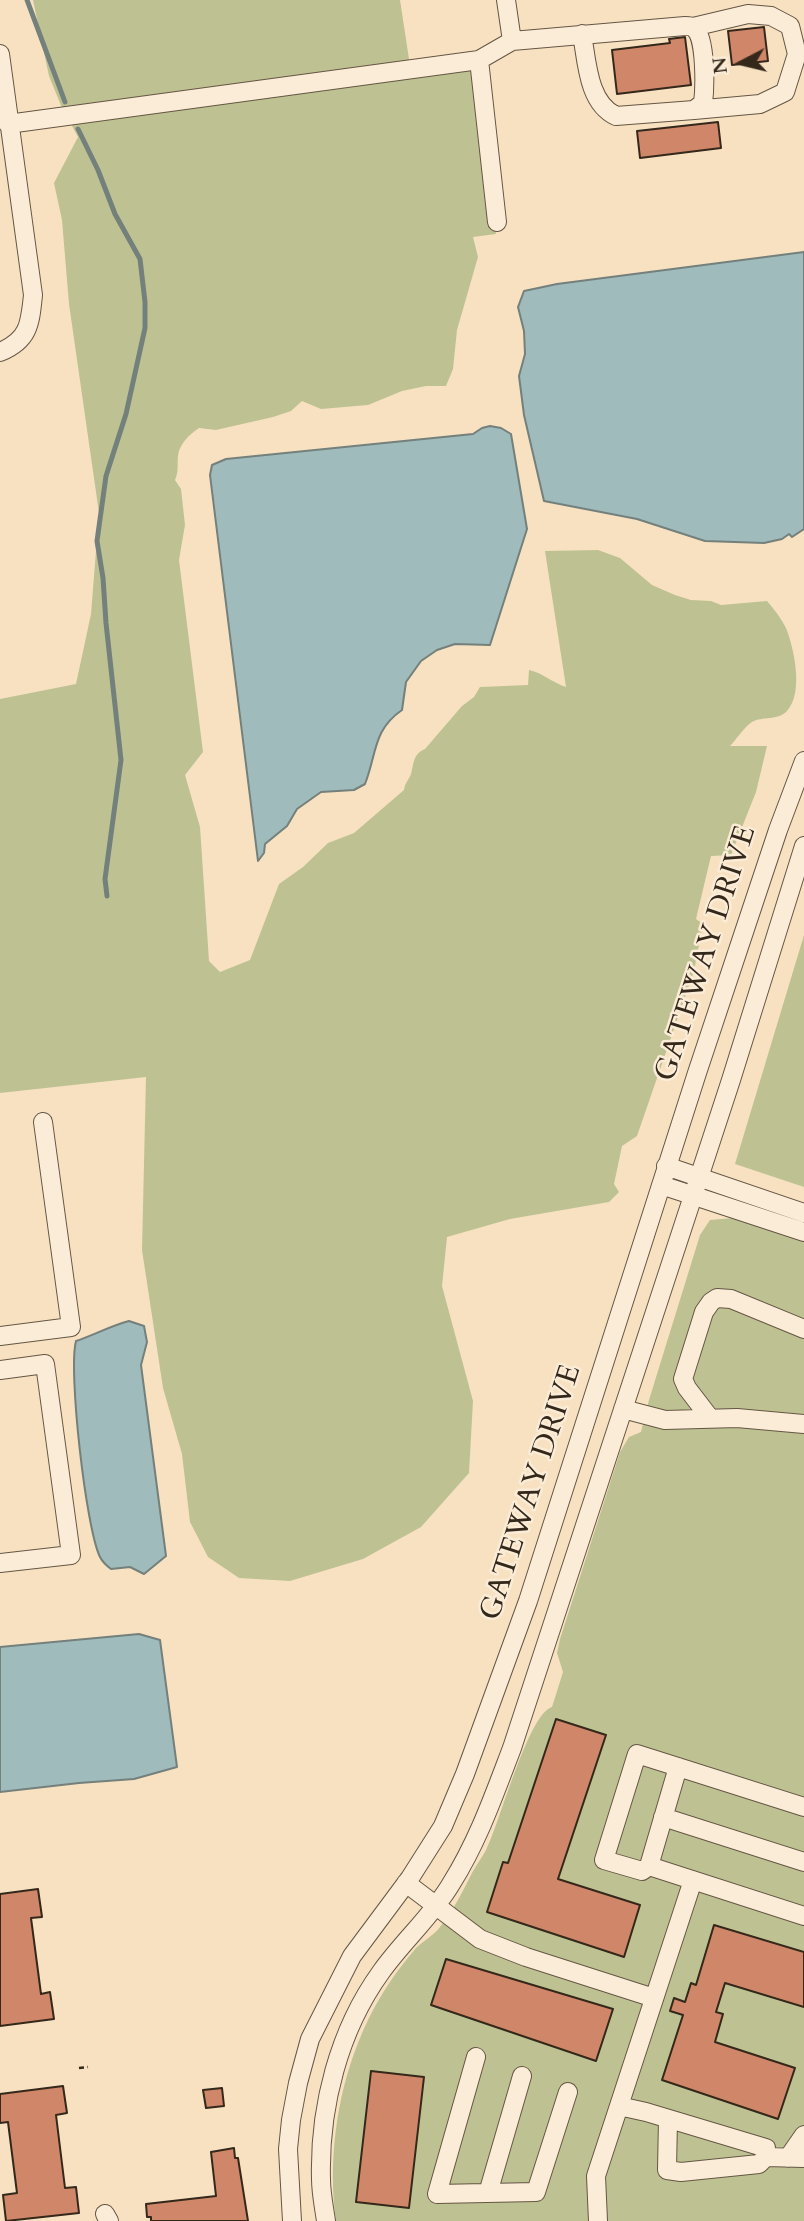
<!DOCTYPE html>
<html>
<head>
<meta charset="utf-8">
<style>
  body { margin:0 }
  #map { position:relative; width:804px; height:2221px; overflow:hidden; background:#f7e1c1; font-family:Cardo,serif }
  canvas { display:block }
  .north { position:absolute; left:706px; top:28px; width:70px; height:70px; -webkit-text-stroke:5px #faecd7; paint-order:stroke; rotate:263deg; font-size:19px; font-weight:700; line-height:28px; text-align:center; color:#34281a }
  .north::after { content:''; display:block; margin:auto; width:24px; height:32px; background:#34281a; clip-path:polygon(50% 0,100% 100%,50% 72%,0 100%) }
</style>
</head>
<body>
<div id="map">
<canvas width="804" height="2221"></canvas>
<div class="north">N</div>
</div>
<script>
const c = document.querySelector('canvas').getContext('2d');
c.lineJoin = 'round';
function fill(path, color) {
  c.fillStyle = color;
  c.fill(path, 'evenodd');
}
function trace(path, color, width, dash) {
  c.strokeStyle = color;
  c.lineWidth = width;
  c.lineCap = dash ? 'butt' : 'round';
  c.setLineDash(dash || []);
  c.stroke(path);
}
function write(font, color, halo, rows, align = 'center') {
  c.font = font + ' Cardo,serif';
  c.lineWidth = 5;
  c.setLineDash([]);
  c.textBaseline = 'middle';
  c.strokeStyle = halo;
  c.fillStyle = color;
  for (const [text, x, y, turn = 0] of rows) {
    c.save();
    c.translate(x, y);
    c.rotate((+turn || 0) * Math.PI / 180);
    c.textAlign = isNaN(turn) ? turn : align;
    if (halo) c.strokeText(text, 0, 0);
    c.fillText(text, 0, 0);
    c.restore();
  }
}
fill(new Path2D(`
  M33 0H400L409 59V61L62 108 49 76Z
  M471 70 496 234 473 237 478 257 457 330 453 369 446 386H426L402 391 368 405 321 409 302 401 291 411 273 417 216 430 199 428C190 434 179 444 178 456 177 465 179 471 175 480L181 489 185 525 179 560 203 752 185 775 200 827 209 961 220 972 250 960 279 884 303 867 328 843 354 833 404 790C405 783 408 781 411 774 414 763 413 754 425 749L462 706 474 697 480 687 528 685 529 670C543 673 553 683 566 687L545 551 598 550 620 558 652 585 675 595 691 600 711 601 721 605 767 601C774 609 781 618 786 628 794 648 804 693 787 711 778 721 762 716 752 722 744 727 736 740 730 746H767L756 792 731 855 711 856 696 919 703 924 694 971 637 1136 622 1146 614 1184 619 1192 609 1202 510 1219 447 1237 442 1286 473 1401 469 1473 421 1527 363 1559 290 1581 239 1578 208 1557 190 1522 182 1454 163 1388 142 1250 146 1077 0 1093V699L76 684 91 614 99 513 69 304 62 220 54 183 78 137 71 124Z
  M804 935V1187L735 1164Z
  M733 1218 804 1242V2221H336C328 2163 336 2098 358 2043 372 2007 391 1977 416 1948 423 1941 434 1935 440 1927 453 1911 463 1891 472 1873 476 1865 482 1858 486 1850 500 1823 528 1714 552 1707L563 1672 557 1653 560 1639 620 1452 629 1437 641 1432 649 1400 700 1235 710 1220Z`), '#bec292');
const water = new Path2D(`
  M804 252V529L792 537 789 534 782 539 764 543 705 541 637 519 544 501 524 415 519 376 525 354 524 331 518 307 524 291 557 284Z
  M490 426 501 428 511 434 527 529 490 645 455 644 437 650 421 661 406 682 402 710C373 730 377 753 365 784L354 790 321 792 297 809 287 826 265 844 264 853 258 861 210 475 212 465 226 459 473 434 482 428Z
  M129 1321 144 1326 147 1342 141 1365 166 1556 144 1574 130 1567 111 1569C107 1566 102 1561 100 1557 86 1529 68 1370 76 1341 94 1335 110 1326 129 1321Z
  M139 1634 160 1640 177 1767 134 1779 79 1783 0 1792V1647Z`);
fill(water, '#9fbbbb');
trace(water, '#74807b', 2);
trace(new Path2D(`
  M27 0 65 102
  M78 129 98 170 115 214 140 259 145 302V328L126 414 106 476 97 541 103 578 106 623 121 760 105 879 107 896`), '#74807b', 5);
const building = new Path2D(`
  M764 27 768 61 732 65 728 31Z
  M685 37 691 85 617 94 612 50 670 43 669 39Z
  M718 122 721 148 640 158 637 131Z
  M556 1719 606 1735 558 1879 640 1905 624 1957 487 1912 503 1862 508 1863Z
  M38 1889 42 1917 31 1918 41 1994 50 1992 54 2019 0 2026V1894Z
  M714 1925 804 1952V2007L725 1983 716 2012 723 2014 715 2042 795 2068 778 2119 662 2080 683 2015 670 2011 674 1998 685 2002 691 1983 696 1985Z
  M446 1959 613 2009 596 2061 431 2005Z
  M371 2071 424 2077 409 2208 356 2202Z
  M63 2086 67 2113 56 2115 65 2188 76 2187 79 2213 6 2221 3 2195 17 2193 8 2122 0 2123V2094Z
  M222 2088 224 2106 206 2108 203 2090Z
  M234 2148 235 2158H238L248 2221H151V2217H147L146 2204 216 2196 211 2152Z`);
fill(building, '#cf8669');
trace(building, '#34281a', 2);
const minor = new Path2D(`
  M693 27 748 14 771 16 790 26 797 54 785 92 760 104 694 110
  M512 41 685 26C689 26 692 26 695 29 706 39 705 88 703 103L694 110 616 116C588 103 587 62 582 34
  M0 54 33 295C30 324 29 340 0 352
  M479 60 497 222
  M8 124 479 60 512 41 506 0
  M666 1166 804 1213
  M661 1185 804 1232
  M0 1336 71 1327 43 1122
  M0 1370 45 1364 71 1555 0 1563
  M623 1409 665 1420 737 1418 804 1424
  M710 1418 687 1388 683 1379 704 1312 711 1302 717 1298 731 1299 804 1329
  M804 1807 637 1754 604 1860 642 1871 649 1866 804 1916
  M663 1817 804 1862
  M649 1866 678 1767
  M406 1883 480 1939 526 1957 654 1998
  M476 2057 437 2194 536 2192 568 2092
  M619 2106 646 2112 766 2148V2157L759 2164 681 2172 667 2170 668 2119
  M766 2157 804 2158
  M788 2158 804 2135
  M488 2193 522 2076
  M105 2214 109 2221
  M292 2221 288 2149 291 2120 298 2083 310 2039 352 1956 410 1878 443 1826 465 1774 528 1601 697 1073 778 830 804 761
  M326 2221C324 2207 321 2193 321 2179 319 2107 339 2030 381 1972 403 1941 432 1916 451 1884 478 1841 494 1795 512 1748L731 1080 804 846
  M598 2221 596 2176 693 1880`);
trace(minor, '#655644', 20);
trace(new Path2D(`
  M79 2068 88 2067`), '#34281a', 2.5, [5, 3.5]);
trace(minor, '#faecd7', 18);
write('30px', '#34281a', '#faecd7', [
  ["GATEWAY DRIVE",707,954,-72],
  ["GATEWAY DRIVE",532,1493,-72]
]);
</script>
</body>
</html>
